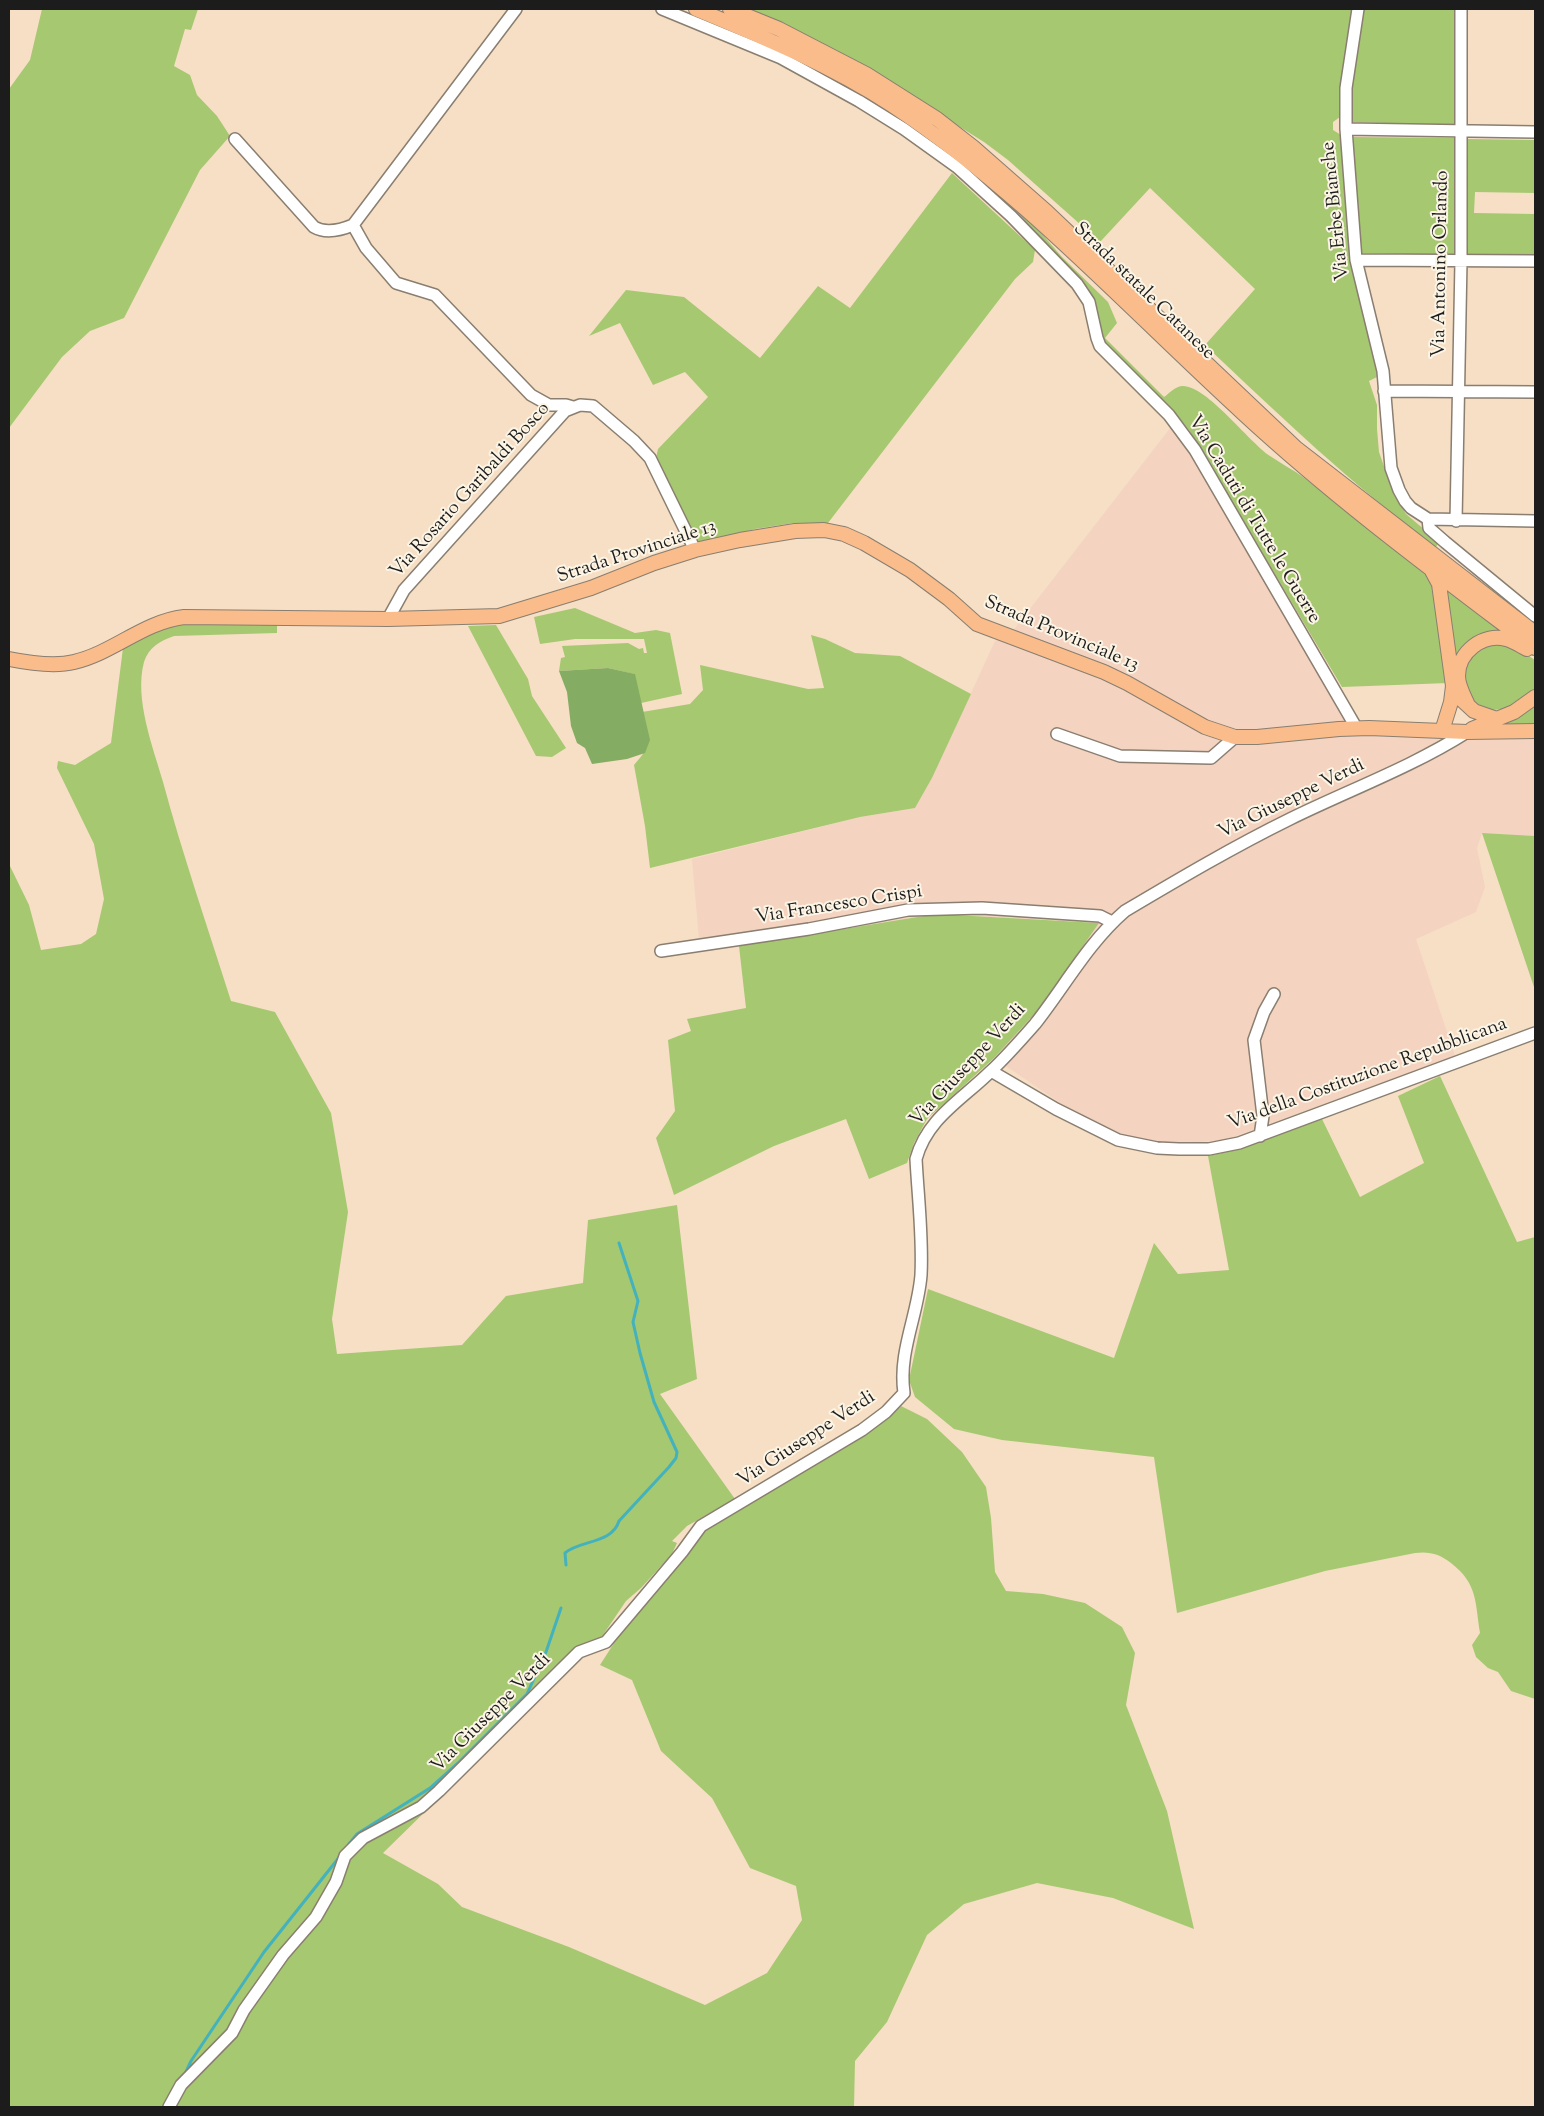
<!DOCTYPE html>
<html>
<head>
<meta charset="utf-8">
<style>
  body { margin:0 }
  #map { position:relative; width:1544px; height:2116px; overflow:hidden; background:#f6dfc5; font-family:"Sorts Mill Goudy",serif }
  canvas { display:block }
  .frame { position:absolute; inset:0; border:10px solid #1c1c1c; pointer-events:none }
</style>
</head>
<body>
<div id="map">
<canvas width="1544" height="2116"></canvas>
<div class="frame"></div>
</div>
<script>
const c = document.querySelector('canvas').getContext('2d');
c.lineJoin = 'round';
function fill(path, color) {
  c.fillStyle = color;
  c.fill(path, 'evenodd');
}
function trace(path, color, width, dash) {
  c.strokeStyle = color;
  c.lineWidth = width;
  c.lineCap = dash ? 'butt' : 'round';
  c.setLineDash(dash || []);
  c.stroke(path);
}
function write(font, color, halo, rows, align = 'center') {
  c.font = font + ' "Sorts Mill Goudy",serif';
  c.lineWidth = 4;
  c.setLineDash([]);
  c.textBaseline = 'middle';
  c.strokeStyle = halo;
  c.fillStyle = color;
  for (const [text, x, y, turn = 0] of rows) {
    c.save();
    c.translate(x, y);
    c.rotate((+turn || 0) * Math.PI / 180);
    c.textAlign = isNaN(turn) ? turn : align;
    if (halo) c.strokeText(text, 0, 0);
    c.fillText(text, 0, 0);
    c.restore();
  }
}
fill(new Path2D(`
  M1171 427 1187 447 1356 735 1535 737V836L1482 833 1477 848 1485 887 1476 912 1416 939 1455 1056 1225 1140 1199 1142 1148 1141 1115 1133 1072 1111 994 1058 1040 1008 1099 923 936 914 739 946 738 936 699 939 692 859 860 817 915 808 932 778 995 641 1012 632Z`), '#f4d3c0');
fill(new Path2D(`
  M42 9H198L191 30 185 29 174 66 190 75 197 95 217 116 230 136 200 170 124 318 90 331 62 357 9 428V89L30 60Z
  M748 9H1353L1342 83 1340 117 1333 122V130L1341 135 1353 270 1378 369 1377 377 1369 381 1377 405V429L1379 452 1389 481 1406 514 1439 542 1436 547C1353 486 1279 415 1205 345L1255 289 1150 188 1100 242 1008 160 984 142 838 51Z
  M1363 9H1456L1455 125 1350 122V97Z
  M1352 137 1456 138V255L1362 253 1360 252Z
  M1468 139 1535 140V193L1475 192 1474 213 1535 214V254H1466Z
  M952 173 1035 250 1033 262 1015 279 828 523H793L755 529 702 543 694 540 656 458 658 449 708 397 685 372 653 385 620 323 589 336 626 290 684 297 760 358 818 286 850 308Z
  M986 184 1036 227 1062 257 1108 302 1117 323 1105 338 1164 397C1170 393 1175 386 1183 386 1207 386 1249 442 1270 456 1280 463 1292 469 1303 477L1426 573 1435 588 1448 683 1342 687 1189 430 1171 409 1108 349C1097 331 1098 308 1088 288Z
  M1444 587 1509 636 1494 634 1454 671Z
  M575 608 635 633 656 630 670 633 682 694 641 703 634 674 608 668 559 671 561 658 565 657 562 646 628 643 639 649 643 648 644 653H647L644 639H575L540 644 534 617Z
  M277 622V633L174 636C160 641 149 647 144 662 134 699 153 747 163 782 183 856 208 928 231 1001L275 1012 331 1113 348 1212 332 1319 337 1354 462 1345 506 1296 583 1283 588 1220 677 1205 697 1379 660 1394 735 1499 687 1526 672 1541 677 1543 672 1554 641 1588 626 1601 603 1635 583 1657 383 1853 438 1884 462 1907 569 1947 705 2005 767 1973 802 1920 796 1886 750 1868 712 1798 661 1751 632 1680 600 1665 632 1615 689 1552 703 1529 781 1486 901 1406 927 1419 962 1452 986 1487 991 1518 995 1572 1006 1591 1043 1594 1085 1603 1122 1627 1135 1653 1126 1705 1167 1811 1194 1929 1113 1898 1037 1883 964 1904 927 1935 887 2022 855 2061 854 2107H9V864L29 905 41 950 81 944 96 934 104 899 94 844 57 768 58 761 75 765 111 743 123 648 152 631 178 623Z
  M496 625 528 679 532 696 566 748 552 757 536 756 468 626Z
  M811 635 825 639 855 653 900 656 971 694 932 778 915 808 860 817 650 868 645 826 634 765C654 743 649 739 642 712L690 704 703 690 700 665 808 689 824 688Z
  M1484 643 1511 644 1535 660V689L1513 706 1503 709 1493 710 1477 704 1469 695 1462 668 1466 659Z
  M1535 705V724L1492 727Z
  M1482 833 1535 836V990Z
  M936 914 1099 923 1040 1008 994 1058 927 1119 914 1143 907 1163 869 1179 846 1119 774 1146 674 1195 656 1138 675 1111 668 1040 691 1031 687 1019 746 1008 739 946Z
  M1440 1076 1517 1242 1535 1237V1699L1511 1691 1498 1672 1488 1668 1476 1657 1472 1645 1480 1633C1475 1602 1478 1584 1451 1563 1440 1554 1429 1551 1415 1553L1325 1571 1177 1613 1154 1457 1002 1440 954 1429 915 1397 909 1380 928 1289 1114 1358 1154 1243 1178 1274 1229 1270 1208 1156 1240 1149 1322 1119 1360 1197 1424 1163 1398 1096Z`), '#a6c871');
fill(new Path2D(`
  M608 668 635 674 650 740 645 753 627 759 592 764 585 748 577 743 571 726 567 692 559 671Z`), '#84ac63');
trace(new Path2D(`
  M566 1565 565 1553C580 1540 612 1544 619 1521L669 1467 676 1458 677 1452 654 1402 640 1353 633 1322 638 1301 619 1243
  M349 1844 357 1834 430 1788 460 1761 527 1694 546 1652 561 1608
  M185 2074 191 2061 264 1952 341 1855`), '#43b2bd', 3);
const minor = new Path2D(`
  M662 9 781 58 859 101 904 129 957 167 1011 216 1077 284 1089 302 1097 338 1100 346 1169 415 1195 450 1357 729
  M1358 9 1346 88V129L1356 260 1383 371 1391 468 1399 490 1405 501 1411 508 1428 519 1535 521
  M1346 129 1535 132
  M235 139 314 227C326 234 341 230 353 225
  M353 225 366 248 396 283 435 295 531 395 549 405H566L573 407
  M353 225 516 9
  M1356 260 1535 261
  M1384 391 1535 392
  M1428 519 1429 528 1445 542 1535 616
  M1456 521 1461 261V9
  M388 619 404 590 565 411 580 405 593 406 634 441 650 458 695 550
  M1057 734 1120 756 1211 758 1235 737
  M661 951 809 929 908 910 982 908 1100 916 1112 922
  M991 1071 1056 1109 1118 1140 1157 1148 1179 1149H1209L1239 1143 1535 1033
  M1260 1136 1263 1116 1254 1040 1264 1012 1274 994
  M169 2107 181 2085 232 2033 244 2010 283 1955 316 1917 336 1882 345 1856 363 1838 421 1807 439 1791 579 1652 606 1642 682 1552 701 1526 862 1430 886 1412 904 1393C898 1352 918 1315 921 1275 923 1237 918 1197 916 1159 927 1118 963 1099 991 1071 1006 1057 1021 1040 1035 1024 1065 986 1088 943 1125 911 1179 879 1233 847 1290 819 1349 790 1412 767 1467 732`);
const major = new Path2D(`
  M696 9C763 37 830 65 892 105 1023 192 1129 309 1244 414 1336 499 1436 573 1535 648
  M730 9 779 29 866 74 937 119 973 147 1047 212 1296 448 1535 633
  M1432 571 1439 584 1453 686 1451 702 1442 731
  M9 659C29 663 54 667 74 662 113 653 143 622 184 617L388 619 499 616 591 588 654 563 695 550 740 540 795 531 824 530 844 534 864 543 910 570 949 599 977 624 1104 672 1127 683 1205 727 1235 737H1257L1339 729 1369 728 1467 732 1535 731
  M1461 699 1474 711 1497 719
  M1468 705C1464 696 1458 686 1458 676 1458 652 1483 633 1506 639 1514 641 1521 646 1527 649
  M1472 729 1514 712 1535 697`);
trace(minor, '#897e70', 14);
trace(major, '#897e70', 16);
trace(minor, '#fff', 11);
trace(major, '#f9bc8a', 14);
write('19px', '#1c1c1c', '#fcf5e5', [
  ["Via Erbe Bianche",1337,211,-96],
  ["Via Antonino Orlando",1442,264,-89],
  ["Strada statale Catanese",1143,292,44],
  ["Via Rosario Garibaldi Bosco",471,491,-48],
  ["Via Caduti di Tutte le Guerre",1253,520,59],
  ["Strada Provinciale 13",637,553,-18],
  ["Strada Provinciale 13",1061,635,23],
  ["Via Giuseppe Verdi",1292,800,-26],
  ["Via Francesco Crispi",839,906,-9],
  ["Via Giuseppe Verdi",969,1066,-47],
  ["Via della Costituzione Repubblicana",1368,1075,-20],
  ["Via Giuseppe Verdi",807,1440,-33],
  ["Via Giuseppe Verdi",492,1714,-45]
]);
</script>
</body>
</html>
